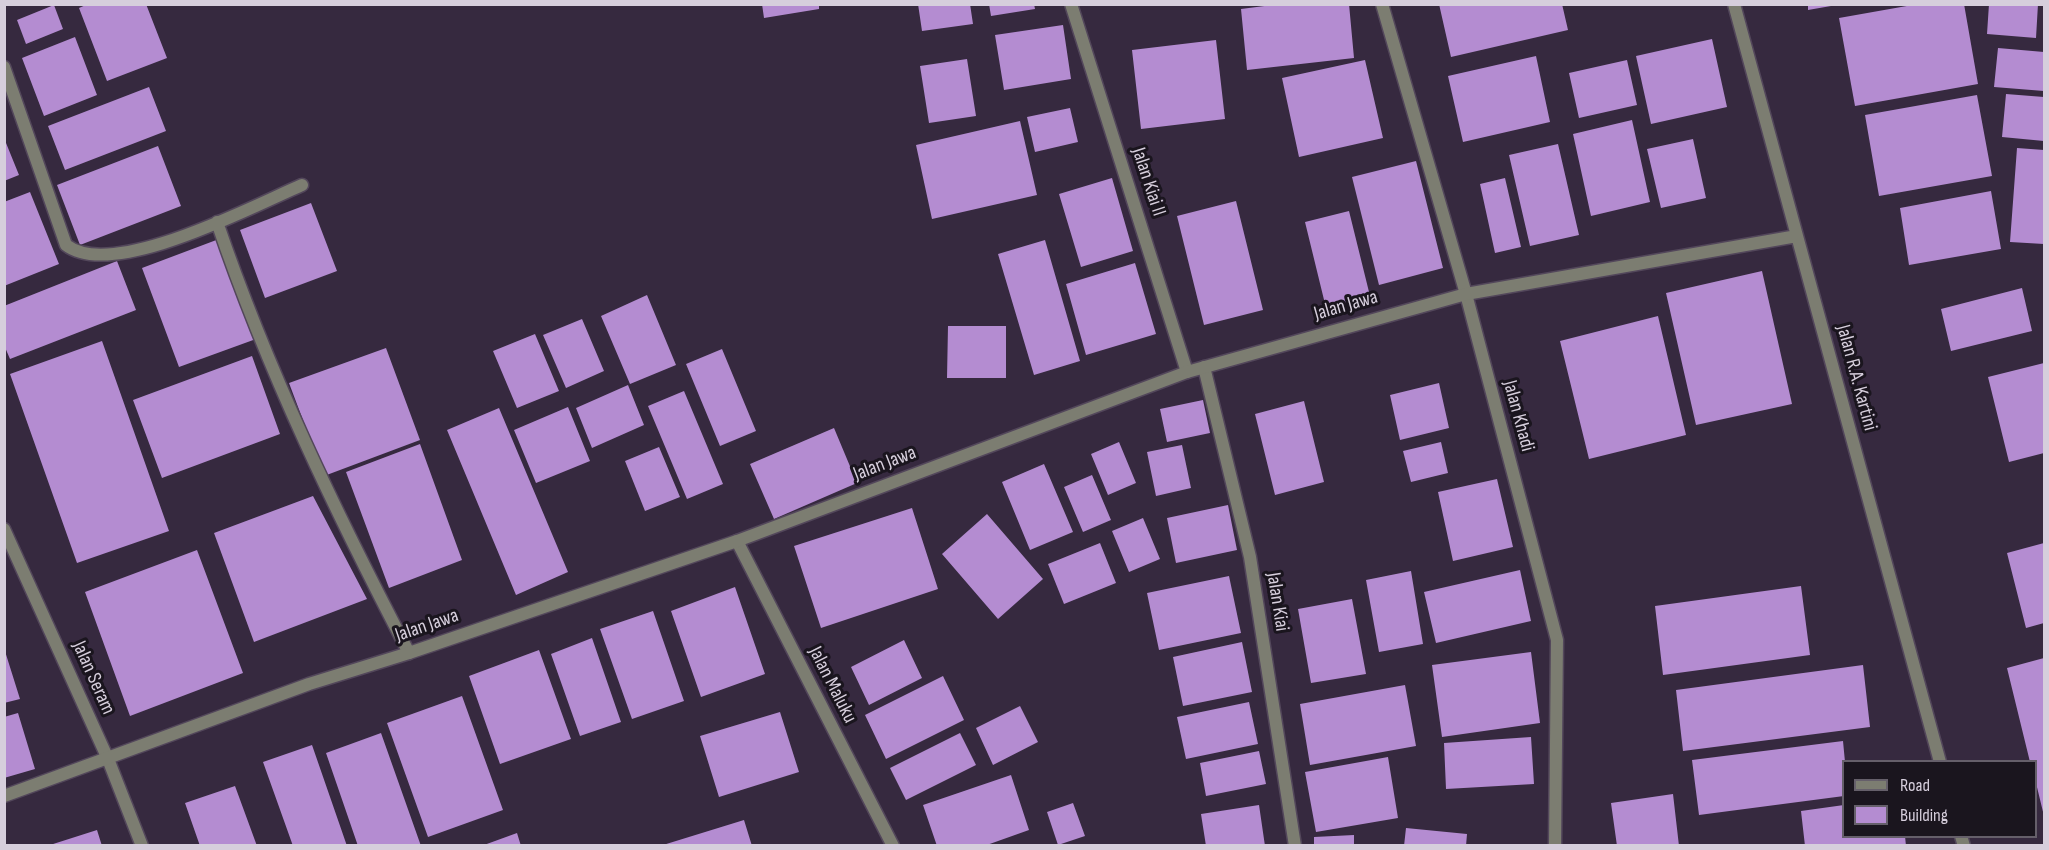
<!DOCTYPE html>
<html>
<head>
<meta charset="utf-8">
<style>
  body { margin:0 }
  #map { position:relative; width:2049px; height:850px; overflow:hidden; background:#36293f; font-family:"Sofia Sans Condensed",sans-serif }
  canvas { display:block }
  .frame { position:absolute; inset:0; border:6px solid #d6cedc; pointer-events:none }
  .legend { position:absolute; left:1842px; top:760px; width:195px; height:78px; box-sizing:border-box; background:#1a151e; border:2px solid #655f6a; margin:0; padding:8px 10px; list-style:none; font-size:18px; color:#d6cedc }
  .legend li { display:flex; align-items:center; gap:12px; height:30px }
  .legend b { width:30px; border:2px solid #655f6a }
</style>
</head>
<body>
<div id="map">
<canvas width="2049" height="850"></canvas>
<div class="frame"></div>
<ul class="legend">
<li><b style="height:8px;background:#7c7d71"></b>Road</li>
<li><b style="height:16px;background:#b48cd1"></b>Building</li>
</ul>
</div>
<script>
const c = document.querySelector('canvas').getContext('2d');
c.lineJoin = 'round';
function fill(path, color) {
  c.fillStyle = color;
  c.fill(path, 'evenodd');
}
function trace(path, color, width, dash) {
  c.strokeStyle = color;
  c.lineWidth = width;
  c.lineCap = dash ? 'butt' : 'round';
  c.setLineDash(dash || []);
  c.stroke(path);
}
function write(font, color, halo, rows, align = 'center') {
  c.font = font + ' "Sofia Sans Condensed",sans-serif';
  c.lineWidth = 6;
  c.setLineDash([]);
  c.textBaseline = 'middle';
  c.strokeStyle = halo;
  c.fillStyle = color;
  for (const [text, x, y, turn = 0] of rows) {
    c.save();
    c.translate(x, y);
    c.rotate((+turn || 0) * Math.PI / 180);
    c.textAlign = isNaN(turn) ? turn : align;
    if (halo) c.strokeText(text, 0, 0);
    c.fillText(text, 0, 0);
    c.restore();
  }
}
fill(new Path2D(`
  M88 4H146L167 58 107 81 79 8Z
  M762 4H819V9L764 18Z
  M918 4H970L973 24 922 31Z
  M989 4H1034L1035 9 991 16Z
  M1280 4H1349L1354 58 1247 70 1241 9Z
  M1439 4H1562L1568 30 1451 57Z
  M1808 4H1831V6L1808 10Z
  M1918 4H1964L1978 84 1855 106 1839 18Z
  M1989 4H2038L2036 38 1987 34Z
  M54 5 63 29 26 44 17 20Z
  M1063 25 1071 79 1004 90 995 35Z
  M75 37 97 95 44 116 22 58Z
  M1712 39 1727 107 1651 124 1636 56Z
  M1216 40 1225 119 1141 129 1132 50Z
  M1998 48 2044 52V91L1994 87Z
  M1536 56 1550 122 1463 142 1448 76Z
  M967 59 976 116 929 123 920 66Z
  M1365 60 1383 138 1299 157 1282 78Z
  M1627 60 1637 105 1579 118 1569 73Z
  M149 87 166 131 65 170 48 126Z
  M2006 94 2044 97V141L2002 137Z
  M1977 95 1992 176 1879 196 1865 115Z
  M1070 108 1078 142 1035 152 1027 117Z
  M1632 120 1650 202 1591 216 1573 134Z
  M1020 121 1037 195 932 219 916 145Z
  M4 138 19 175 4 181Z
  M1693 139 1706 198 1661 208 1647 149Z
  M1558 144 1579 235 1530 246 1509 155Z
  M158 146 181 206 80 245 57 185Z
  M2017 148 2044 150V244L2010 242Z
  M1416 161 1443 268 1379 285 1352 177Z
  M1112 178 1133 251 1081 267 1059 194Z
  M1505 178 1521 247 1495 253 1480 184Z
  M1991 191 2001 249 1909 265 1900 208Z
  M30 192 59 264 4 286V202Z
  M1236 201 1263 310 1204 325 1177 216Z
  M311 203 337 271 265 298 240 230Z
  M1349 211 1370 296 1326 308 1305 222Z
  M219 239 256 339 179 367 142 268Z
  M1045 240 1080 361 1034 375 998 254Z
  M117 261 136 310 10 359 4 345V306Z
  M1135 263 1156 334 1086 355 1066 284Z
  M1762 271 1792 404 1696 425 1666 293Z
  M2022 288 2032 331 1951 351 1941 309Z
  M647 295 676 365 630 384 601 316Z
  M1658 316 1686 435 1589 459 1560 341Z
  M582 319 604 371 566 388 543 335Z
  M948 326H1006V378H947Z
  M535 334 559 391 517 408 493 351Z
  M102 341 169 531 77 563 10 374Z
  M386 348 420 440 324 476 289 383Z
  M722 349 756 431 720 446 686 364Z
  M252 356 280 434 162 478 133 400Z
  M2044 363V453L2009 462 1988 377Z
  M1439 383 1449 428 1400 440 1390 395Z
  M628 385 644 425 592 448 576 408Z
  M684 391 723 484 687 499 648 406Z
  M1203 400 1210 433 1167 442 1160 409Z
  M1304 401 1324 482 1275 495 1255 414Z
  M568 407 590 461 536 483 514 430Z
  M499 408 568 572 516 595 447 430Z
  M834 428 857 483 774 519 750 464Z
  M1119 442 1136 483 1108 495 1091 454Z
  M1441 442 1448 473 1411 482 1403 451Z
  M420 444 462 560 389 588 346 472Z
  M1182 445 1191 488 1156 496 1147 452Z
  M659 447 680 497 645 511 625 461Z
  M1044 464 1073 532 1030 550 1002 482Z
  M1092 475 1111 520 1083 532 1064 487Z
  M1497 479 1513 547 1453 561 1438 492Z
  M313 496 367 599 254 642 214 533Z
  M1228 505 1237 550 1176 563 1167 518Z
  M912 508 938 589 821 628 794 546Z
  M987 514 1043 579 998 619 942 554Z
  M1143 518 1160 559 1129 572 1112 531Z
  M1100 543 1116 583 1064 604 1048 564Z
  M2044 543V623L2026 628 2007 553Z
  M197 550 243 673 130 716 85 592Z
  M1520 570 1531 621 1436 643 1424 592Z
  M1411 571 1423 644 1379 652 1366 580Z
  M1229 576 1241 633 1159 650 1147 593Z
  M1801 586 1810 655 1663 675 1655 606Z
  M735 587 765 674 701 697 671 611Z
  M1352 599 1366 674 1311 683 1298 609Z
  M653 611 684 701 632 719 600 629Z
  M592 638 621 722 580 736 551 654Z
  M904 640 922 678 869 705 851 667Z
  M1242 642 1252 692 1183 706 1173 657Z
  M4 648 20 699 4 703Z
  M539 650 571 739 500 764 469 676Z
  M1531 652 1540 723 1442 737 1432 665Z
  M2044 658V816L2036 783V762H2030L2007 668Z
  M1863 665 1870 727 1683 751 1676 690Z
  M943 676 964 720 886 759 865 715Z
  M1405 685 1416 746 1310 765 1300 704Z
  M462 696 503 810 428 837 387 723Z
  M1249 702 1258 744 1186 759 1177 717Z
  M1020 706 1038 742 993 765 976 728Z
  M780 712 799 772 719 797 700 736Z
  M18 713 35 769 4 778V717Z
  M381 733 421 846H358L326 753Z
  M960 733 976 765 906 800 890 768Z
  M1531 737 1534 784 1446 789 1444 743Z
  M1843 741 1845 762 1844 796 1699 815 1692 760Z
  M312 745 347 846H293L263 762Z
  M1259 751 1266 784 1206 796 1200 763Z
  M1388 757 1398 818 1316 832 1305 772Z
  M1011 775 1029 830 984 846H937L923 805Z
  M235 786 257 846H200L185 803Z
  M1673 794 1679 846H1617L1611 803Z
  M1073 803 1085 836 1058 845 1047 812Z
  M1259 805 1265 846H1206L1201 814Z
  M1844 805V836H1905L1906 846H1805L1801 811Z
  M744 820 752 846H663V845Z
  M1406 828 1467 834 1466 846H1404Z
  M97 830 102 846H50V845Z
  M517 833 521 846H484V845Z
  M1354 835V846H1314V837Z`), '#b48cd1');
const minor = new Path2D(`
  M1071 4 1187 372
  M1382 4 1466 294 1557 640 1555 846
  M4 67 66 245C112 281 253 206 302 185
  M217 222C268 372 336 513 409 653
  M1204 367 1250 557 1295 846
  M4 529 108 759 142 846
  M737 541 893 846`);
const tertiary = new Path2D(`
  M1734 4 1940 762
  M4 796 309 684 409 653 737 541 1187 372 1466 294 1797 236
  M1961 836 1964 846`);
trace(minor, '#53475b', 15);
trace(tertiary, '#53475b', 15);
trace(minor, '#7c7d71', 12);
trace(tertiary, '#7c7d71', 12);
write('20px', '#d6cedc', '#1a151e', [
  ["Jalan Kiai II",1148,182,72],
  ["Jalan Jawa",1346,306,-16],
  ["Jalan R.A. Kartini",1856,378,75],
  ["Jalan Khadi",1518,416,75],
  ["Jalan Jawa",885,464,-21],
  ["Jalan Kiai",1277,602,81],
  ["Jalan Jawa",427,626,-19],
  ["Jalan Seram",93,678,66],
  ["Jalan Maluku",832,685,63]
]);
</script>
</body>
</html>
